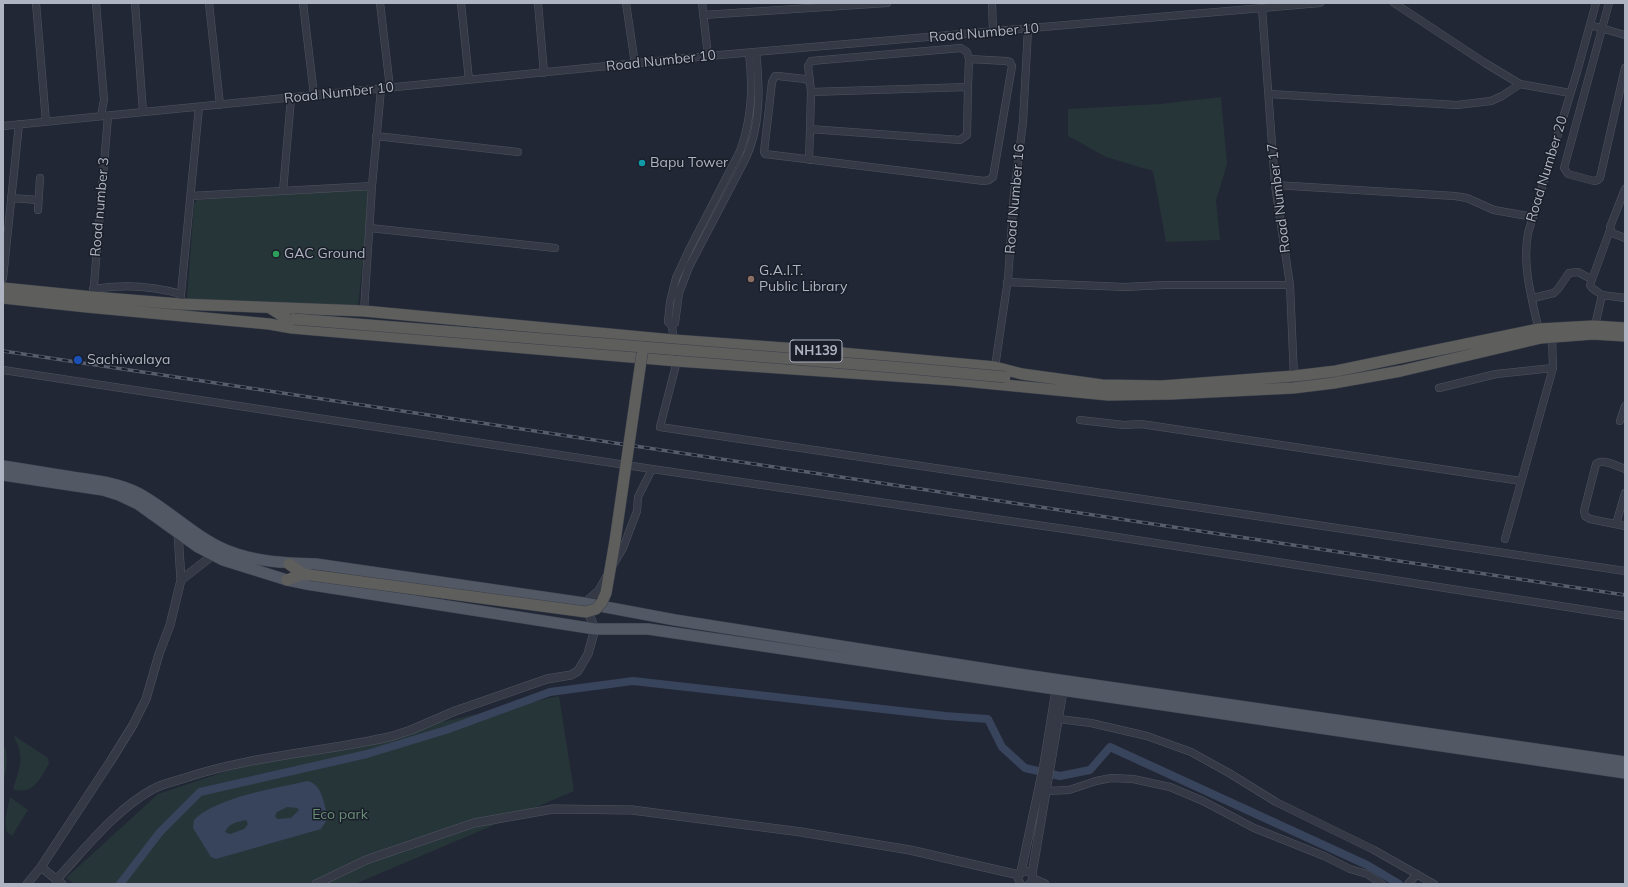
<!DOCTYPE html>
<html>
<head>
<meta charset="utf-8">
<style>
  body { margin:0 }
  #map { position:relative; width:1628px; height:887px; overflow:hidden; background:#212734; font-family:Mulish,sans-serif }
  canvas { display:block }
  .frame { position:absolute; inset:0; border:4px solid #afb4c2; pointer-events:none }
</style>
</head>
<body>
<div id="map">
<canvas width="1628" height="887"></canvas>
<div class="frame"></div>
</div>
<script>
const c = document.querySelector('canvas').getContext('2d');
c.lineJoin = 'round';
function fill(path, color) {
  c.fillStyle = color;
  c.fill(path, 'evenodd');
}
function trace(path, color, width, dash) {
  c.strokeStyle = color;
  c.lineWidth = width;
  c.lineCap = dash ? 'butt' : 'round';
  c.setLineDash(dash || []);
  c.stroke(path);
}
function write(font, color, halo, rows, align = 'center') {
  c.font = font + ' Mulish,sans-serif';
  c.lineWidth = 3;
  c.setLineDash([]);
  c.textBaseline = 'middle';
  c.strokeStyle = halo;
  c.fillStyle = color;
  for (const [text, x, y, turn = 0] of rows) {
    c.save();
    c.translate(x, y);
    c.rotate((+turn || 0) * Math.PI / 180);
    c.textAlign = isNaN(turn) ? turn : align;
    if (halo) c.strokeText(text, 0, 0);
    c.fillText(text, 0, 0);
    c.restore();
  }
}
fill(new Path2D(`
  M1221 97 1227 164 1216 201 1220 240 1166 242 1153 171 1106 157 1068 136V109L1160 104Z
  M366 189 370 194 358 307 187 299 194 204 197 200Z
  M559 696 574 791 355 884H75L66 878 158 794 242 766Z
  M15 736 48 758 49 764C40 778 34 796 13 789 20 767 25 758 14 737Z
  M5 747C9 760 6 771 3 784V750Z
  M10 797 28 810 12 836 7 832C4 820 7 809 10 797Z`), '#263538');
fill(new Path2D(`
  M308 781C323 785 324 805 328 818L321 829 216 859 211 857 193 828 194 820C216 797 277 788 308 781ZM287 807 297 808 299 810 291 818 277 819 275 816 277 812ZM246 820 248 824 244 829 230 834 225 832C229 823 237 822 246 820Z`), '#38435c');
trace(new Path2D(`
  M120 884 160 832 200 792 367 754 446 730 550 692 633 681 945 716 988 719 1002 747 1025 768 1060 776 1090 770 1110 747 1367 865 1399 884`), '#38435c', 8);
const minor = new Path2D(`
  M36 3 46 122
  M96 3 104 100 101 116
  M135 3 143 112
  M209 3 220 105
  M303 3 314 95
  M380 3 390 88
  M461 3 469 80
  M538 3 544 73
  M626 3 635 64
  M702 3 708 56
  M992 3 993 32
  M1394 3 1485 63 1520 84 1570 93
  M1609 3 1564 168 1568 174 1594 181 1598 180 1600 178 1625 68
  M1262 8 1275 185 1290 285 1294 378
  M703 15 887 3
  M1590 25 1625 35
  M810 82 808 66 811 61 961 48 967 52 969 59
  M811 92 968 87 967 135 960 140 810 129 811 92 810 82 805 79 778 76H775L772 82 764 152 765 154 984 181 989 180 993 177 1012 66 1010 62 1006 61 969 59 968 87
  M1269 94 1457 105 1491 101 1502 96 1520 84
  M3 126 708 56 1320 3
  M376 136 518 152
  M809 160 810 129
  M1275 185 1455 196 1467 198 1494 210 1533 217
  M1625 189 1610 227 1612 233 1625 238
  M283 191 291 98
  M191 196 372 186
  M11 198 38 200
  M38 210 40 178
  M370 228 555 248
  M3 278 19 124
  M1007 282 1125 287 1164 285H1290
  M93 289C122 284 153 286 181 294
  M1602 295 1592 288 1590 285 1610 230
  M93 297 108 116
  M1533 298 1554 293 1558 289 1569 273 1578 272 1591 279
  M180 304 199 107
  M364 311 372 186 381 89
  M672 326 675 323 679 293 689 267 745 160C761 127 760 88 756 52
  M1594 330 1602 295 1625 298
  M1539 331C1532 299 1522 266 1528 233L1577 72 1596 3
  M674 343 672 326 668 322 670 302 676 278 690 248 740 151C752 118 753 87 749 53
  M677 357V361L660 427 1625 571
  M995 367 1008 279 1014 194 1023 122 1028 29
  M3 370 652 469
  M1439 388 1496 374 1553 368
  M1080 420 1124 425 1141 424 1521 481
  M1620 421 1625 406
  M1625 469C1617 466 1603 458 1596 464L1584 511 1585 516 1590 519 1625 526
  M1616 524 1625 493
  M1505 539 1553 368 1552 337
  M613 565 623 548 637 511 638 497 652 469 1085 532 1625 616
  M584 603 599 590 606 577
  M1059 719 1091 723 1147 736 1191 752 1229 773 1276 802 1374 850 1434 884
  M1046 791 1069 790 1096 781 1111 778 1133 779 1170 787 1203 801 1254 828 1324 856 1350 869 1367 874 1382 884
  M1021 884 1018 879V876L1024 871 1030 872 1033 877 1031 882 1029 884
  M1408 884 1417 874`);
const tertiary = new Path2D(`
  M181 580 213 555
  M41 867 62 884
  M1021 872 1044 764 1057 684
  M1032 874 1064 685
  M1033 879 1045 884
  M56 880C86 848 115 810 153 789 163 783 177 781 188 777 255 755 325 752 393 736L411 730 455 711 547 679 571 675 578 671 588 654 595 629 586 607
  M27 884 41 867 110 762 133 725 146 699 159 654 170 625 181 580 178 533
  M316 884 366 860 474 823 553 809 632 810 801 832 910 850 1019 875`);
const primary = new Path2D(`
  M3 466C26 470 49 473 72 477 95 480 119 483 140 494 169 510 195 537 226 550 255 562 285 563 316 564L584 603 675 620 1025 675 1625 762
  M3 475 103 490 119 495 138 504 198 547 223 560 287 580 306 584 595 629H648L1625 773`);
const trunk = new Path2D(`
  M3 288 93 297 180 304 364 311 673 340 798 349 995 367 1022 374 1102 385 1162 386 1294 376 1336 371 1539 329 1594 326 1625 328
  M3 298 87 307 269 324 292 328 677 361 953 380 1108 395 1171 394 1293 388 1334 383 1401 371 1541 338 1593 334 1625 336
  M270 308 286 318
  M289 564 303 574
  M287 580 303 574 310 575`);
trace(minor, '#4f5460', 8);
trace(tertiary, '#4f5460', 9);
trace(primary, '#3e424f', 12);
trace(trunk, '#3c414c', 12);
trace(minor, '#353945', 7);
trace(tertiary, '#353945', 8);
trace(primary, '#535865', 11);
trace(trunk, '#5e5e5c', 11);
const rail = new Path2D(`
  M3 351 1625 595`);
trace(rail, '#575d6c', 3.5);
trace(rail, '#1a1e29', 2, [6]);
const trunkBridge = new Path2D(`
  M294 319 905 368 1005 377
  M310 575 586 612 596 609 602 602 606 593 615 541 643 347`);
trace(trunkBridge, '#3c414c', 12, []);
trace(trunkBridge, '#5e5e5c', 11);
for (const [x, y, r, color] of [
  [642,163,4,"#0f9aa8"],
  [276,254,4,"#2e9e5b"],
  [751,279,4,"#8d6e63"],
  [78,360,5,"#1a4fb4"]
]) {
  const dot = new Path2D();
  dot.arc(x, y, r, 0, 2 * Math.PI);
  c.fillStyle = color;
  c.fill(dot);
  trace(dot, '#1a1e29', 1.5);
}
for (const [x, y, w] of [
  [816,351,52]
]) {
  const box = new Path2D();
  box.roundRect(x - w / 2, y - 11, w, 22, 3);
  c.fillStyle = '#1a1e29';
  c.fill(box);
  trace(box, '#afb4c2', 1);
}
write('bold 13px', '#afb4c2', null, [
  ["NH139",816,351]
]);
write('14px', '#afb4c2', '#1a1e29', [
  ["Road Number 10",984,33,-5],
  ["Road Number 10",661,61,-6],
  ["Road Number 10",339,93,-6],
  ["Road Number 20",1547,169,-73],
  ["Road Number 17",1279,198,-97],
  ["Road Number 16",1015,199,-85],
  ["Road number 3",100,207,-85]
]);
write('14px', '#afb4c2', '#1a1e29', [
  ["Bapu Tower",650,163],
  ["GAC Ground",284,254],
  ["G.A.I.T.",759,271],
  ["Public Library",759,287],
  ["Sachiwalaya",87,360]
], 'left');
write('14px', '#699077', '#1a1e29', [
  ["Eco park",340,815]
]);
</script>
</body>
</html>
